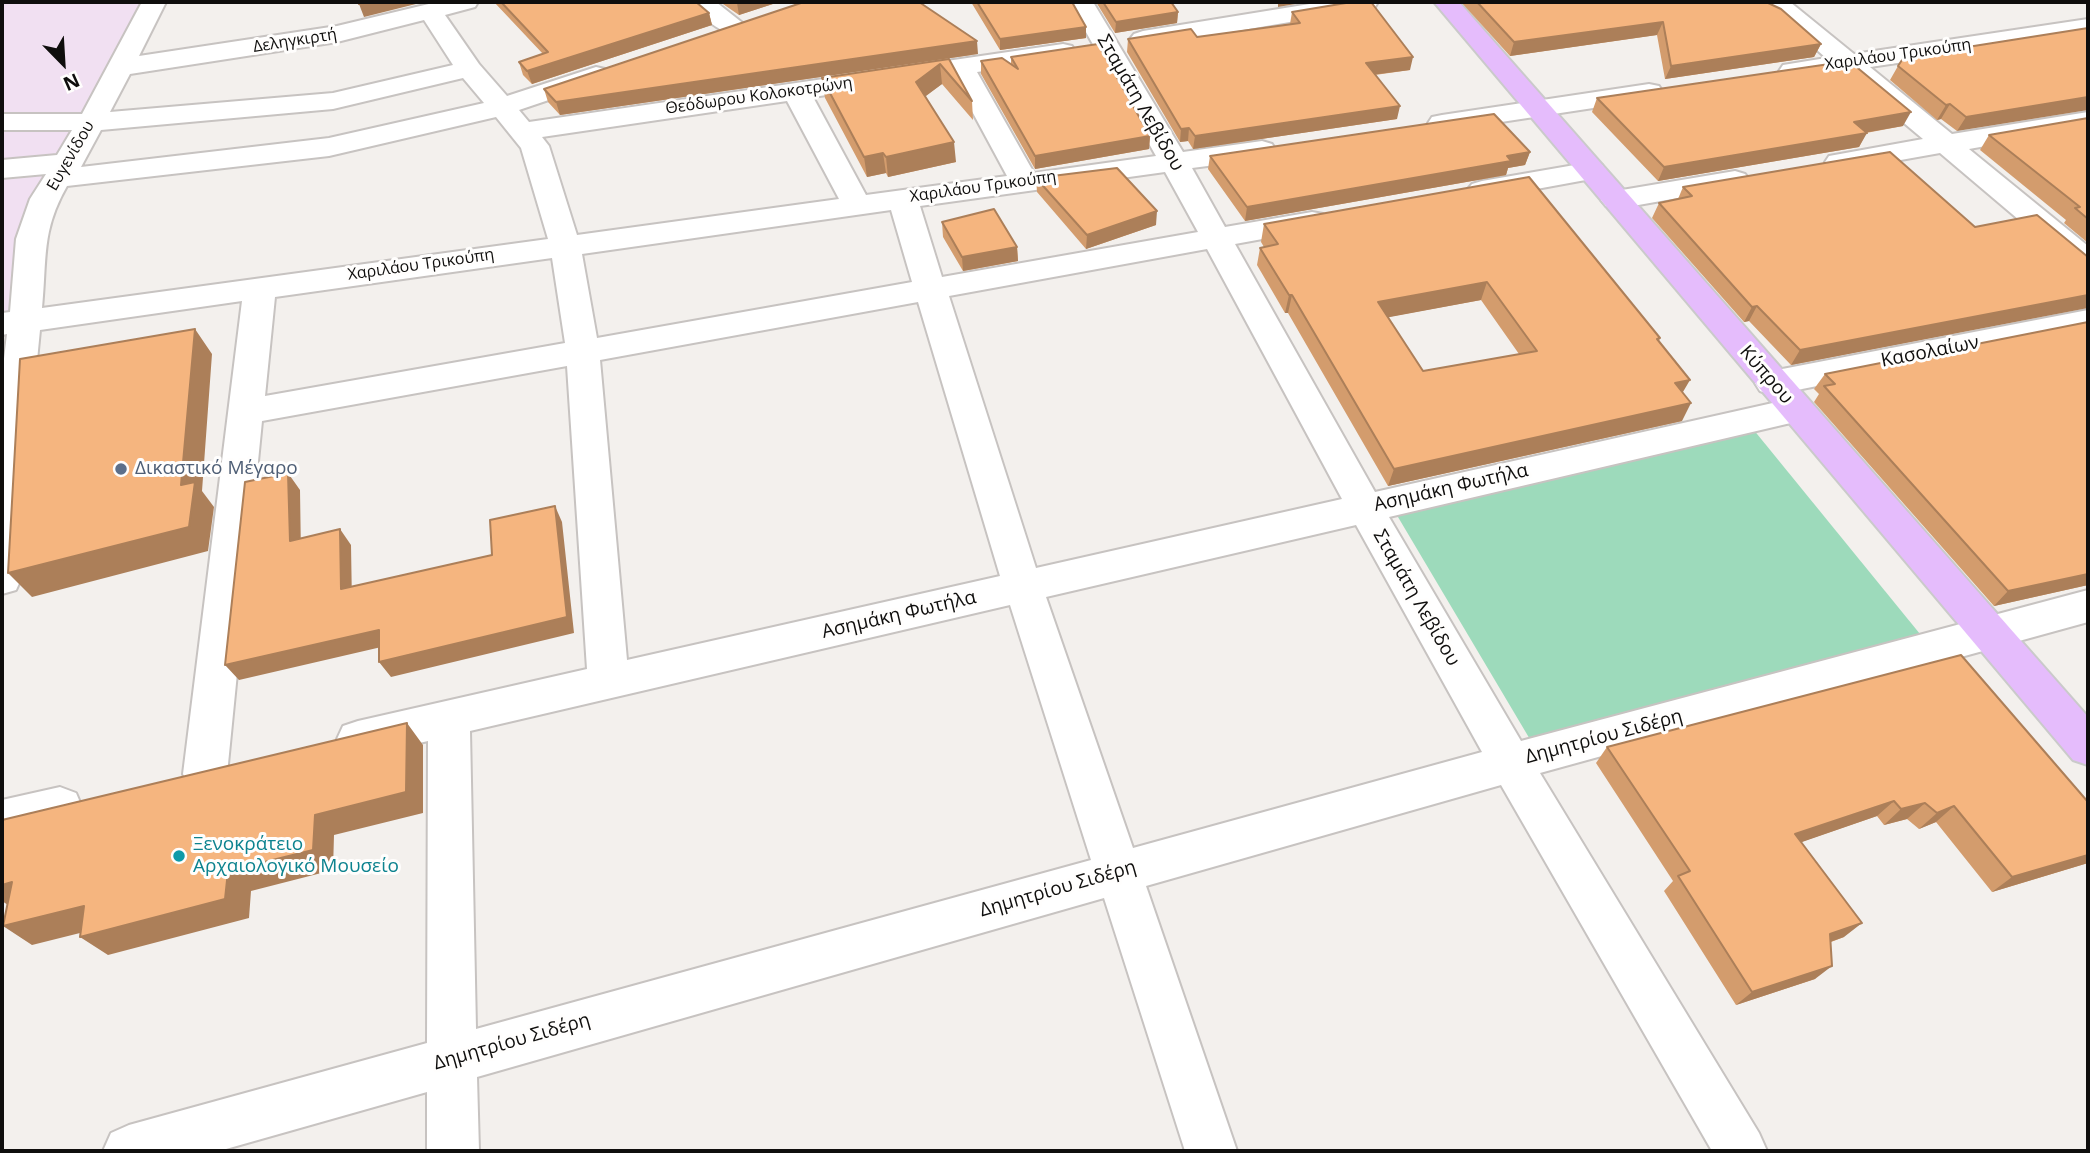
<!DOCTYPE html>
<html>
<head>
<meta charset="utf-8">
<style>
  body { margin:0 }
  #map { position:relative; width:2090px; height:1153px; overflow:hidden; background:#f3f0ed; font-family:"Open Sans",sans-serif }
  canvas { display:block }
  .frame { position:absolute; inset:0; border:4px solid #0f0e0d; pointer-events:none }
  .north { position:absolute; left:28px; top:28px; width:70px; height:70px; -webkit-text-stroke:5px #fffefd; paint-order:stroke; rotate:156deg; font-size:19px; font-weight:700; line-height:28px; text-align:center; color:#0f0e0d }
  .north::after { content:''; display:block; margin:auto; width:24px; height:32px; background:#0f0e0d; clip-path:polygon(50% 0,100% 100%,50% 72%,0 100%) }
</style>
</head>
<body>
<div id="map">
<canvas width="2090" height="1153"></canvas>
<div class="frame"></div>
<div class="north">N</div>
</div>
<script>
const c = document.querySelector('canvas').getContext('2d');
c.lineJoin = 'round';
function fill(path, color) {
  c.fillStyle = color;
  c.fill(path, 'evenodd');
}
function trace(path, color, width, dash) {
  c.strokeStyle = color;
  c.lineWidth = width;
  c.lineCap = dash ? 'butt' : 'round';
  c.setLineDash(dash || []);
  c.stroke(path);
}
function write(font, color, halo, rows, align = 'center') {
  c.font = font + ' "Open Sans",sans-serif';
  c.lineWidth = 6;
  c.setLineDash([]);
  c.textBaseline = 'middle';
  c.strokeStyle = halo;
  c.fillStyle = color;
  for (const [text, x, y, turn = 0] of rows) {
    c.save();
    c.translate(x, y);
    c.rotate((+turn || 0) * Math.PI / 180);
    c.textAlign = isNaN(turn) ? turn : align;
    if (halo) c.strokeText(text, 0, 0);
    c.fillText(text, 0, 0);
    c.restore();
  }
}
fill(new Path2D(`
  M2 2H157L47 220 28 333 2 336Z`), '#f1e0f2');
fill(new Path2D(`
  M1753 429 1920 634 1531 741 1395 512Z`), '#9ddabb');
const minor = new Path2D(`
  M142 2H166L139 56 337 26 437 2H478L475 7 445 15 479 64 507 96 596 67 605 69 609 75 605 81 519 110 529 122 1063 44 1072 46 1076 52 1072 58 977 72 1034 173 1156 156 1069 2H1093L1183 152 1262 141 1272 144 1276 150 1272 156 1262 159 1192 168 1225 227 1312 212 1323 214 1327 221 1323 228 1235 244 1375 492 1795 398 1807 401 1812 410 1807 419 1795 422 1389 517 1521 741 2088 590V622L1540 773 1759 1133 1767 1151H1712L1501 785 1146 886 1237 1151H1185L1104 898 477 1077 479 1151H427V1092L219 1151H103L111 1133 129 1125 427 1043 428 741 358 757 343 752 337 739 343 726 358 721 587 669 567 366 262 421 227 774 220 787 205 793 190 787 183 774 242 301 40 330 28 452 21 579 16 590 2 594V375L7 334 2 335V313L10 312 16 239 30 199 46 174 2 178V160L57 155 72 130H2V114H82ZM424 20 453 65 333 93 110 112 130 74 337 42ZM953 76 1007 176 866 195 813 97ZM463 78 484 103 329 138 81 167 101 130 333 109ZM787 101 839 199 577 235 549 146 542 137ZM496 117 521 148 548 239 42 308C47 259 41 231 67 186L329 156ZM1165 172 1198 232 942 277 920 206ZM891 210 912 282 597 338 582 254ZM1207 249 1342 499 1036 568 949 296ZM552 258 565 343 265 396 275 297ZM918 302 1000 576 627 660 600 360ZM1356 525 1482 752 1133 848 1046 597ZM1010 605 1091 860 476 1029 470 731Z
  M688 2H716L749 28 745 33C724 39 707 19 691 7Z
  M1322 2H1378L1375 7 1366 9 1143 47 1134 44 1130 39 1134 34 1143 31Z
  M1763 2H1790L1854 54 2088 19V35L1870 67 1952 134 2088 112V128L1969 149 2088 246V272L2077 269 1940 153 1839 171 1829 168 1825 162 1829 156 1923 139 1842 71 1792 79 1783 77 1779 71 1783 65 1826 58Z
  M1649 84 1659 86 1663 92 1659 98 1442 131 1432 129 1428 123 1432 117 1442 115Z
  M1592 162 1602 165 1606 171 1602 177 1482 199 1472 196 1467 190 1472 184 1482 181Z
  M1735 171 1745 174 1750 180 1745 186 1616 209 1606 206 1601 200 1606 194 1616 191Z
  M2088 310V332L1772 395 1760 391 1755 383 1760 375 1772 371Z
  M60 787 76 793 82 807 76 821 2 840V800Z`);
const major = new Path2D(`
  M1434 2H1459L2088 717V765L2073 760Z`);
trace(minor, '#c7c3c1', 4);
trace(major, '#cacaca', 4);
fill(minor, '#fff');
fill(major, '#e5bcfc');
fill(new Path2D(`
  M494 2H696L709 13 712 25 532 84 523 75 519 62 543 54Z
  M720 2H779L739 15Z
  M971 2H1072L1086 27V38L1000 50Z
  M1096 2H1171L1178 12 1177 23 1115 33Z
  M1461 2H1766L1821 44 1814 57 1665 79 1657 35 1510 56Z
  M1292 12 1410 70 1375 75 1397 119 1193 149 1188 141 1180 142 1127 52 1128 39 1197 37 1290 24Z
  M2088 28 1957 131 1941 119 1937 120 1890 80 1898 66Z
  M978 54 560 115 548 102 544 89Z
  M1011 57 1150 136 1149 149 1035 169 981 74V61L1011 64Z
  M949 59 972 101 973 120 942 84 925 96 956 162 888 177 886 173 867 177 825 98 822 78Z
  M1597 98 1903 126 1866 133 1859 147 1658 181 1592 112Z
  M2088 118V243L2064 223 2066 220 1980 150 1989 135Z
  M1530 152 1525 165 1508 168 1506 175 1245 221 1208 169 1210 156Z
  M1529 177 1660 338 1659 341 1683 392 1682 421 1388 486 1288 313H1285L1257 265 1260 248 1264 247 1261 242 1264 224ZM1481 300 1519 354 1423 371 1388 317Z
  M1036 178 1156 225 1086 249 1037 192Z
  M1683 187 1975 227 2088 257V307L1791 365 1749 321 1744 322 1652 218 1659 203 1678 199Z
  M942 222 1017 247 1018 261 963 271 943 237Z
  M1825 374 2088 585 1994 606 1814 402 1819 394 1814 389Z
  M1607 747 2088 802V863L1992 892 1936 822 1919 829 1907 819 1884 825 1877 816 1801 842 1844 937 1831 942 1815 979 1736 1005 1664 891 1673 881 1596 763Z`), '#d39c6d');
fill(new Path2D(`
  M370 2H424L364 17 359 4Z
  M740 2H779L739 15 737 3Z
  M1278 2H1307L1278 7Z
  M1178 12 1177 23 1115 33 1116 22Z
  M709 13 712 25 532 84 527 71Z
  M1663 22 1657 35 1510 56 1514 42Z
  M1086 27V38L1000 50V39Z
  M977 41 978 54 560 115 556 102Z
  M1821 44 1814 57 1665 79 1671 66Z
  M1413 57 1410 70 1363 76 1366 63Z
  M940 64 942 84 918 102 916 82Z
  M2088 97V110L1957 131 1966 117Z
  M1950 104 1941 119 1937 120 1946 105Z
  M1400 106 1397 119 1193 149 1195 136Z
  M1911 112 1903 126 1846 136 1854 122Z
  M1189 128 1188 141 1180 142 1181 129Z
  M1867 133 1859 147 1658 181 1664 167Z
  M1150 136 1149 149 1035 169V156Z
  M954 142 956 162 888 177 886 157Z
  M1530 152 1525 165 1508 168 1506 175 1245 221 1247 207Z
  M883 153 886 173 867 177 864 157Z
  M1157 211 1156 225 1086 249 1087 235Z
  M1017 247 1018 261 963 271 962 257Z
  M1487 282 1481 300 1374 320 1378 302Z
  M1289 295H1292L1288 313H1285Z
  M2088 295V308L1791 365 1800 350Z
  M1757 306 1749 321 1744 322 1752 307Z
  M195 329 212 354 202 491 214 507 208 551 32 597 8 573 181 485Z
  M1690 380 1680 397 1675 383Z
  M1691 403 1682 421 1388 486 1394 469Z
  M288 473 300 490 301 557 290 541Z
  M555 506 562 522 574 633 391 677 379 662Z
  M340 529 351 545 352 605 341 589Z
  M2088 574V585L1994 606 2008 591Z
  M379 630 390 645 239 680 225 665Z
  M407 723 423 745V813L334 835 333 870 251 891 249 918 108 955 80 937 228 871 315 815Z
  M1894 801 1877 816 1779 850 1795 834Z
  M1925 803 1907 819 1884 825 1901 809Z
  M1954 806 1936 822 1919 829 1937 813Z
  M2088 855V863L1992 892 2012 877Z
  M12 882 14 909 2 901V885Z
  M84 906 112 925 32 945 3 926Z
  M1862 923 1844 937 1813 948 1830 934Z
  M1832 966 1815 979 1736 1005 1752 992Z`), '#ac7f59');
const building = new Path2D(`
  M358 2H370L359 4Z
  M501 2H696L709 13 527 71 519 62 548 52Z
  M804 2H919L977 41 556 102 544 89Z
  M977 2H1072L1086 27 1000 39Z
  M1103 2H1171L1178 12 1116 22Z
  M1352 2H1371L1413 57 1366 63 1400 106 1195 136 1189 128 1181 129 1128 39 1191 29 1197 37 1300 23 1292 12Z
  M1477 2H1766L1781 9 1821 44 1671 66 1663 22 1514 42Z
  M2088 28V97L1966 117 1950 104 1946 105 1898 66 1904 57Z
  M1098 44 1150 136 1035 156 981 61 1002 58 1018 69 1011 57Z
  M949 59 972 101 940 64 916 82 954 142 886 157 883 153 864 157 822 78Z
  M1843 62 1848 66 1854 65 1911 112 1854 122 1867 133 1664 167 1597 98Z
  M1494 114 1530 152 1507 156 1511 161 1247 207 1210 156Z
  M2088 118V219L2075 208 2080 207 1989 135Z
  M1890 152 1975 227 2037 215 2088 257V295L1800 350 1757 306 1752 307 1659 203 1692 196 1683 187Z
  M1117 168 1157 211 1087 235 1036 178Z
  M1529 177 1660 338 1657 339 1690 380 1675 383 1691 403 1394 469 1292 295H1289L1260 248 1278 244 1264 224ZM1487 282 1537 351 1423 371 1378 302Z
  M994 209 1017 247 962 257 942 222Z
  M2088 322V574L2008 591 1824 386 1835 384 1825 374Z
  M195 329 181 485 195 482 189 527 8 573 20 359Z
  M288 473 290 541 340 529 341 589 492 555 490 520 555 506 567 617 379 662V630L225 665 245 482Z
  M1961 655 2088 802V855L2012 877 1954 806 1937 813 1925 803 1901 809 1894 801 1795 834 1862 923 1830 934 1832 966 1752 992 1678 876 1690 871 1607 747Z
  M407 723 406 792 315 815 313 850 228 871 225 899 80 937 84 906 3 926 12 882 2 885V820Z`);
fill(building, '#f5b57f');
trace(building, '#ac7f59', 2);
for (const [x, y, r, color] of [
  [121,469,7,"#5c6f8a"],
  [179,856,7,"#0f9aa8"]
]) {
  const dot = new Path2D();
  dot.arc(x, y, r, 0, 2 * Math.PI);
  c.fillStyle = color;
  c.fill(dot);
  trace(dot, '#fffefd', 2.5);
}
write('16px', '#0f0e0d', '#fffefd', [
  ["Δεληγκιρτή",295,41,-9],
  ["Χαριλάου Τρικούπη",1898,55,-8],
  ["Θεόδωρου Κολοκοτρώνη",759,96,-8],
  ["Ευγενίδου",71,156,-60],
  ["Χαριλάου Τρικούπη",983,187,-8],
  ["Χαριλάου Τρικούπη",421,265,-8]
]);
write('19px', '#0f0e0d', '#fffefd', [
  ["Σταμάτη Λεβίδου",1140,103,60],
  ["Κασολαίων",1930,352,-11],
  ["Κύπρου",1766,375,49],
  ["Ασημάκη Φωτήλα",1451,488,-13],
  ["Σταμάτη Λεβίδου",1416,598,60],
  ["Ασημάκη Φωτήλα",899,615,-13],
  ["Δημητρίου Σιδέρη",1604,737,-15],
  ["Δημητρίου Σιδέρη",1058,889,-16],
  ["Δημητρίου Σιδέρη",512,1042,-16]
]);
write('19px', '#4e5e75', '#fffefd', [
  ["Δικαστικό Μέγαρο",135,469]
], 'left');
write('19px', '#0d838f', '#fffefd', [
  ["Ξενοκράτειο",193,845],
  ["Αρχαιολογικό Μουσείο",193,867]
], 'left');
</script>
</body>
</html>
